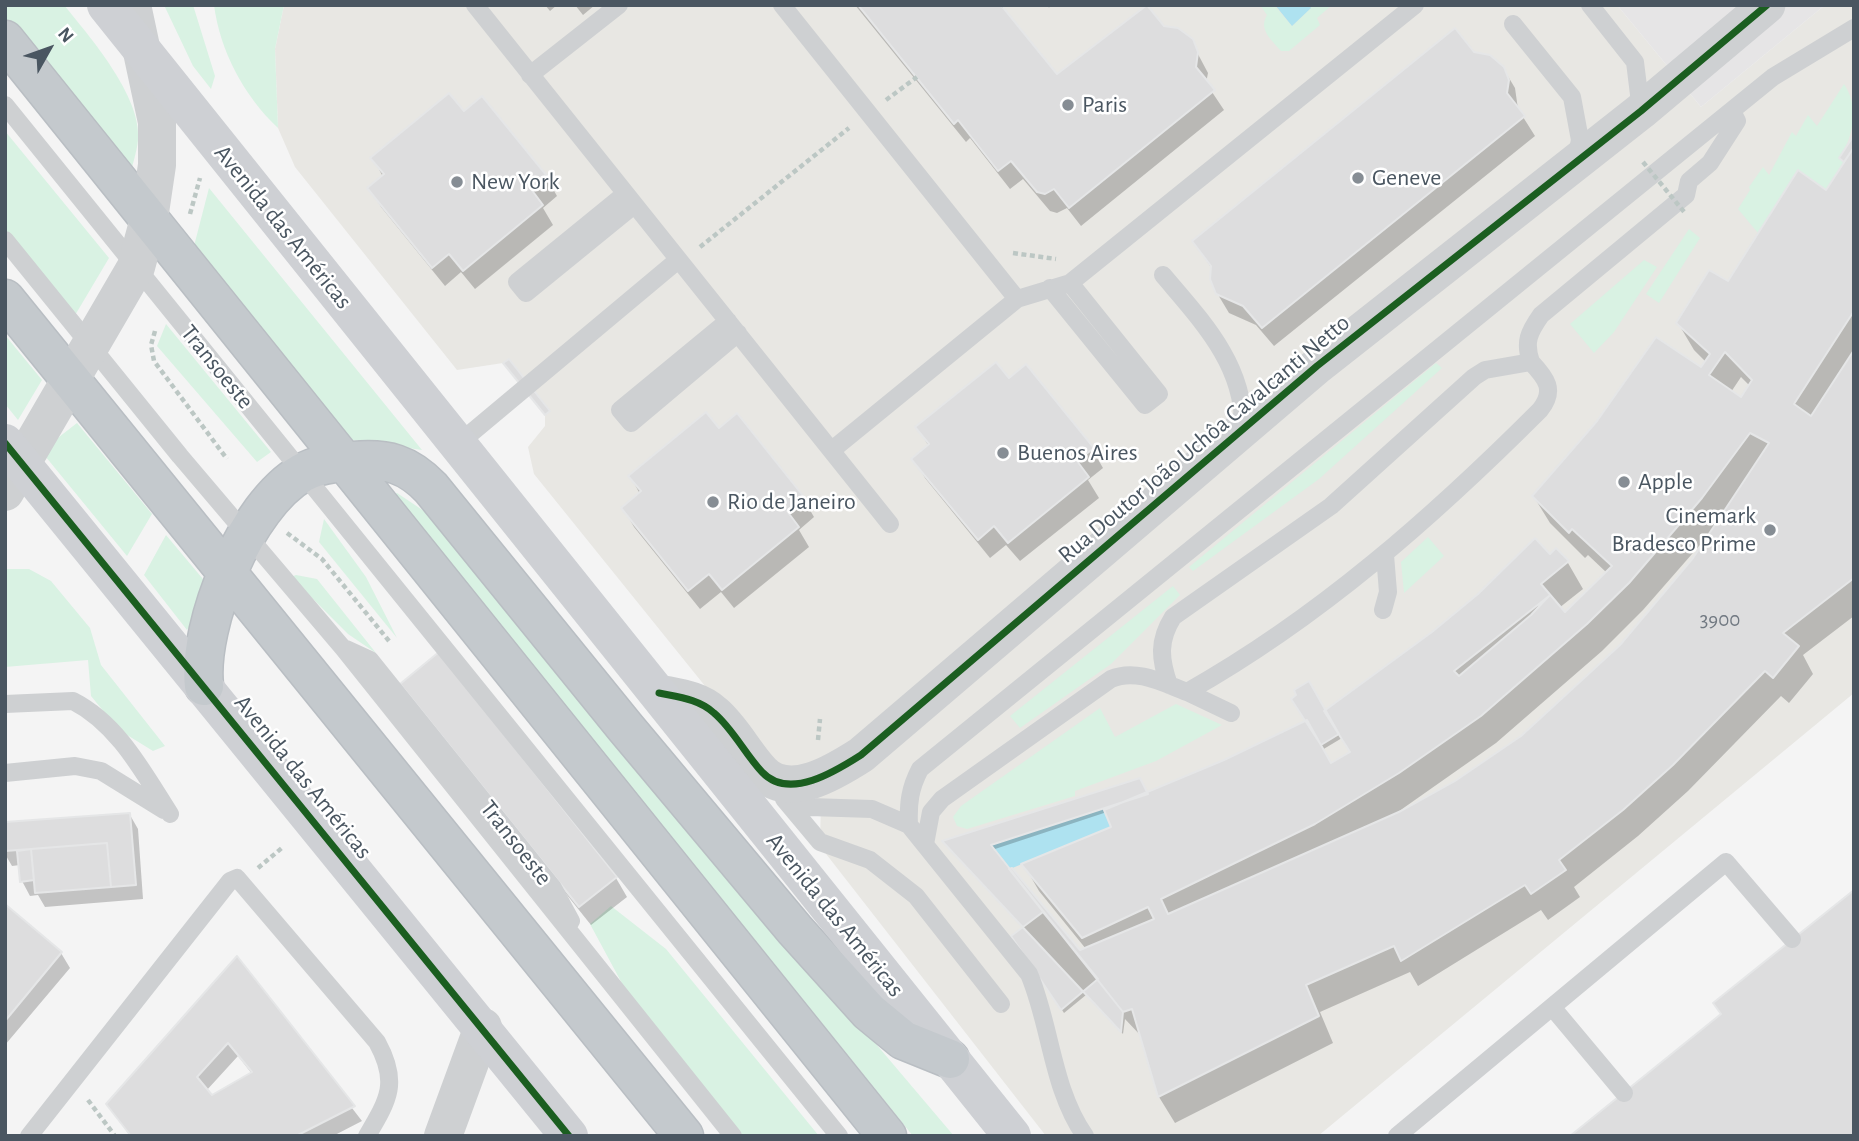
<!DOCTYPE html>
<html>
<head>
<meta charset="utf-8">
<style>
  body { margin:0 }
  #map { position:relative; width:1859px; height:1141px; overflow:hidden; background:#f4f4f4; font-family:"Alegreya Sans",sans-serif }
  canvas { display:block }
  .frame { position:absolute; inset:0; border:7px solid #4a5661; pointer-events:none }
  .north { position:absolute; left:14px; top:14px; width:70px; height:70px; -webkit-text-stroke:5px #fff; paint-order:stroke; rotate:50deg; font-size:19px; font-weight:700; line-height:28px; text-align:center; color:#4a5661 }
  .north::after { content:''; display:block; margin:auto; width:24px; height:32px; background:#4a5661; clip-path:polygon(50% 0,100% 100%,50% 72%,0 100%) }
</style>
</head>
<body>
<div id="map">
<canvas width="1859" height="1141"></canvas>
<div class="frame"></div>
<div class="north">N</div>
</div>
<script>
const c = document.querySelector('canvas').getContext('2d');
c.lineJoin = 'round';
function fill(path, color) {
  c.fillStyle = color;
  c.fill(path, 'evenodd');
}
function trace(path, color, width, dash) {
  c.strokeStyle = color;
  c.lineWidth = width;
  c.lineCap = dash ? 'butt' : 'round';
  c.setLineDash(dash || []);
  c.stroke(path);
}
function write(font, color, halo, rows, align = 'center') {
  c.font = font + ' "Alegreya Sans",sans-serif';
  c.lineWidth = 5;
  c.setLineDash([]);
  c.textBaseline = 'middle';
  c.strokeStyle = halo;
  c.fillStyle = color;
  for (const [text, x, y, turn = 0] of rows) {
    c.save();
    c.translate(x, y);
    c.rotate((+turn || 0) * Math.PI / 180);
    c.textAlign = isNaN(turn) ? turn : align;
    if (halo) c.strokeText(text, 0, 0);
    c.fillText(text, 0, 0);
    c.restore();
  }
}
fill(new Path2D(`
  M284 5H1617L1701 107 1825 5H1854V693L1318 1136H1046L823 850 820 842 821 803 751 743 534 474 528 447 545 426V415L503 363 457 370 295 167 278 128 275 49Z`), '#e8e7e3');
fill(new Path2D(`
  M1617 5H1825L1701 107Z`), '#e6e5e6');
fill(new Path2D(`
  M5 5H64C90 37 142 97 138 140 137 151 133 162 131 172L5 18Z
  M164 5H193L215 76 211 89 193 66Z
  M214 5H284L275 49 278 128C244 96 220 51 214 5Z
  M1260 5H1274L1292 26 1311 8 1309 5H1332L1317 18 1320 25 1289 51H1281C1272 40 1258 30 1267 15Z
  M1844 84C1859 106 1854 135 1840 157L1844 162 1826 190 1797 171 1758 233 1738 209 1750 190 1749 187 1763 167 1769 175 1792 132 1796 136 1808 115 1817 126Z
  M5 131 109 258 74 317 5 230Z
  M209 188 422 450 346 439 194 246Z
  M1689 229 1700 238 1659 303 1646 294Z
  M1644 260 1657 267 1614 332 1594 353 1570 324Z
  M166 324 271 452 257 462 157 346Z
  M5 335 42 380 18 420 5 404Z
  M1436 363 1442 368 1319 479 1193 571 1189 567Z
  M77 423 152 514 127 556 41 451Z
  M397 493 427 513 728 880 826 985 954 1136H913L395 494Z
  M324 519 366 577 397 638 319 542Z
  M166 535 213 591 187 630 144 575Z
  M1428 537 1444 556 1404 593 1401 562Z
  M5 569H29L51 581 90 628 101 665 165 746 153 751 119 730 91 696 88 660 5 667Z
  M296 575 317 579 376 653 348 634 291 577Z
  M1173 586 1180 595 1111 664 1020 728 1010 716Z
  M1176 704 1222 725 1156 761 1075 791V796L967 829 957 826 953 817 961 806 1100 708 1115 737Z
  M611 906 666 949 819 1136H743L625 989 590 924Z`), '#d9f2e3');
fill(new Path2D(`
  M1275 5H1309L1311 8 1292 26Z
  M1148 794 1104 810 1111 827 1010 869 961 844Z`), '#aee2f0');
fill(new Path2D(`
  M545 5H557L550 11Z
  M575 5H595L583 15Z
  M855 5H999L1057 77 1163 28 1191 41 1208 73 1206 83 1224 110 1081 226 1067 208 1057 213 1050 211 1023 179 1010 189 970 138 966 142Z
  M1473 54 1503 68 1515 88 1518 109 1535 136 1274 346 1256 325 1229 313 1217 293 1214 272 1194 241Z
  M464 113 546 177 557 196 543 208 553 225 475 289 461 272 445 286 381 207 370 188 383 177 373 158Z
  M1854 138V616L1803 655 1813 674 1789 703 1781 696 1688 791 1638 836 1574 887 1580 897 1548 920 1541 910 1418 986 1410 972 1320 1012 1333 1043 1175 1123 1159 1097 1142 1037 1125 1019 1123 1034 1086 995 1064 1013 1014 936 1024 928 946 845 1147 794 1224 762 1325 713 1556 551 1568 563 1583 589 1559 608 1565 615 1607 573 1588 555 1585 558 1550 523 1534 497 1701 369 1706 362 1694 350 1678 323 1729 283 1826 193 1845 163 1841 158ZM1741 377 1750 386 1742 399 1731 392ZM1706 538 1694 559 1621 646 1522 737 1491 760 1423 801 1395 814 1496 743 1602 651 1643 610ZM1342 738 1352 753 1331 765 1322 750ZM1107 812 1113 827 1024 865 1039 891 1086 949 1079 952 992 850Z
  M1009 380 1092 449 1103 468 1088 480 1099 498 1020 561 1006 545 990 558 925 478 914 459 929 447 918 428Z
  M737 416 803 498 814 517 799 530 809 547 734 608 721 592 700 609 634 527 623 508 640 494 630 476 718 431Z
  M413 703 616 878 627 897 591 925Z
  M130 815 138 829 143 899 45 907 38 895 30 896 22 881 20 865 12 866 5 854V824Z
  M5 906 61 953 70 968 5 1045Z
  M237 959 362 1121 333 1136H130L108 1104ZM238 1056 252 1074 211 1097 206 1091Z`), '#0003');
const building = new Path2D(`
  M858 5H1001L1057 74 1147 5 1164 26 1178 28 1193 39 1198 52 1196 67 1215 90 1069 208 1054 189 1045 194 1037 192 1011 161 998 171 958 120 954 124Z
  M1455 28 1474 52 1490 55 1504 67 1509 80 1507 93 1525 116 1262 328 1243 306 1216 294 1210 279 1211 266 1192 241Z
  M449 93 464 111 482 96 547 176 531 189 543 205 463 271 449 254 432 268 367 188 384 174 370 158Z
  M1854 135V147L1844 162 1839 158Z
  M1854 147V311L1794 404 1811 416 1854 350V578L1783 633 1799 646 1773 678 1765 671 1673 765 1623 810 1559 860 1566 870 1531 894 1525 885 1401 961 1394 946 1306 985 1319 1016 1158 1097 1132 1009 1123 1012 1009 869 1012 868 1080 950 1154 919 1148 907 1082 938 1021 864 1111 827 1104 810 1224 760 1307 720 1331 763 1350 752 1324 711 1432 632 1478 594 1535 538 1550 554 1556 548 1569 561 1541 584 1565 612 1612 566 1572 529 1569 533 1532 496 1597 421 1656 337 1701 367 1710 354 1676 323 1709 270 1728 281 1798 170 1826 190ZM1725 352 1752 380 1741 397 1709 375ZM1750 433 1769 443 1693 558 1620 645 1521 736 1455 781 1401 811 1168 914 1161 899 1315 824 1399 773 1481 716 1587 624 1629 583 1702 498ZM1549 596 1531 615 1459 676 1454 671Z
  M509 359 550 411 545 415 503 363Z
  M996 362 1009 378 1026 364 1094 448 1077 461 1089 477 1008 543 994 526 978 540 911 459 929 444 915 427Z
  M706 412 719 428 737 413 804 497 787 511 799 527 722 590 709 574 688 591 621 508 641 491 628 476Z
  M439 652 617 877 579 907 400 684Z
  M1309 681 1339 734 1321 745 1291 699 1296 695 1294 690Z
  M1140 778 1148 794 991 845 1123 1012 1121 1032 942 841Z
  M130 813 136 885 111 887 107 843 5 851V822Z
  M107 843 111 887 35 893 31 849Z
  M31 849 34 880 20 882 17 851Z
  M1854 890V1136H1570L1721 1014 1713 1003Z
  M5 904 62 952 5 1021Z
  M1043 912 1098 979 1061 1010 1011 936Z
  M237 956 355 1106 296 1136H131L106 1104ZM228 1043 252 1072 212 1095 197 1077Z`);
fill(building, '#ddddde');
trace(building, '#e5e6e7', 2);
const trunk = new Path2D(`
  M5 40 887 1136
  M5 299 684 1136
  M204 686C197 624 246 505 302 473 318 464 337 462 354 461 387 458 408 464 431 488L625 727 795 930 869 1012 903 1040 950 1059`);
trace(trunk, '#b9bec3', 41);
trace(new Path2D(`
  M1002 5H1003
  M1048 5H1050
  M886 100 917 77
  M190 214 200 178
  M700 247 849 128
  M1013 253 1056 259
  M155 331 151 345 154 361 227 459
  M287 533 322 559 389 641
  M818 740 820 719
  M258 868 283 847
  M88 1100 115 1136`), '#bcc7c4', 4.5, [5, 3.5]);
trace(new Path2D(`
  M475 5 890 524
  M782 5 1017 299
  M1590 5 1635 62 1641 111
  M1513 24 1572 97 1580 140 1576 160
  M530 75 619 5
  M5 105 839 1136
  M625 194 517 282 526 293 634 205
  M5 240 180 456 343 648 733 1136
  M1163 275C1201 320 1245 365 1243 428
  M1050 288 1145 405 1159 394 1070 283
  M728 321 620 410 631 423 738 333
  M1531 362C1524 342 1529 332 1541 315L1686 195 1689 181 1710 163 1737 121 1732 111
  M458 444 678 260
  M832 450 1017 299 1070 283 1415 5
  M1383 610 1388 592 1385 555
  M346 649 370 660 553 888 571 921
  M1187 692 1231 713
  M5 704 73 701C118 724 143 772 170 814
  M5 773 75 766 101 771 164 810
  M778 787 799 803 810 807 872 809 909 825 1029 974C1051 1026 1052 1089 1085 1136
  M784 799 820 842 870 860 916 896 1001 1004
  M909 825C908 803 910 788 920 769L1773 77 1854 28
  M925 844 931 812 942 799 1111 679C1136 668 1163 683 1187 692 1320 617 1433 517 1540 410 1556 390 1546 378 1531 362L1485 370 1474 377 1331 506 1173 617C1158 641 1160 659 1169 685
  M1552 1007 1624 1093
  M29 1136 230 881 237 878 377 1042C399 1082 389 1099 367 1136
  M1397 1136 1726 862 1792 939`), '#ced0d2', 18);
trace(new Path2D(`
  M659 693C678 697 699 699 714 713 733 729 745 754 762 772 789 801 836 771 861 755L1317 366 1641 111 1767 5`), '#ced0d2', 37);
trace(new Path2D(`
  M5 492 136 267 149 219 157 165V122L132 5
  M443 1136 483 1027`), '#ced0d2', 38);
trace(new Path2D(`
  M106 5 1012 1136
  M5 443 569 1136`), '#ced0d4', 38);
trace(trunk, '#c4c9cd', 38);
trace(new Path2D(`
  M1643 162 1685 213`), '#bcc7c4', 4.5, [5, 3.5]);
trace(new Path2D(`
  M5 443 569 1136
  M659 693C678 697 699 699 714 713 733 729 745 754 762 772 789 801 836 771 861 755L1317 366 1641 111 1767 5`), '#1b5e20', 7);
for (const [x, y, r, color] of [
  [1068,105,7,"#868d94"],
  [1358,178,7,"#868d94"],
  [457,182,7,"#868d94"],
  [1003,453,7,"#868d94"],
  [1624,482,7,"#868d94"],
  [713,502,7,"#868d94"],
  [1770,530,7,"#868d94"]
]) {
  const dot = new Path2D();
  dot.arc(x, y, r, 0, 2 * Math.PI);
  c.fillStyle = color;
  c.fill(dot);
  trace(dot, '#fff', 2.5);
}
write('21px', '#707881', null, [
  ["3900",1720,620]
]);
write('24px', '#4a5661', '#fff', [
  ["Paris",1082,105],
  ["Geneve",1372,178],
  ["New York",471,182],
  ["Buenos Aires",1017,453],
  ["Apple",1638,482],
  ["Rio de Janeiro",727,502],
  ["Cinemark",1756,516,"right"],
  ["Bradesco Prime",1756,544,"right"]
], 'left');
write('24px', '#4a5661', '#fff', [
  ["Avenida das Américas",283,227,51],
  ["Transoeste",217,367,51],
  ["Rua Doutor João Uchôa Cavalcanti Netto",1204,439,-40],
  ["Avenida das Américas",303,777,51],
  ["Transoeste",516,843,52],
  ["Avenida das Américas",835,915,51]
]);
</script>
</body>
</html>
